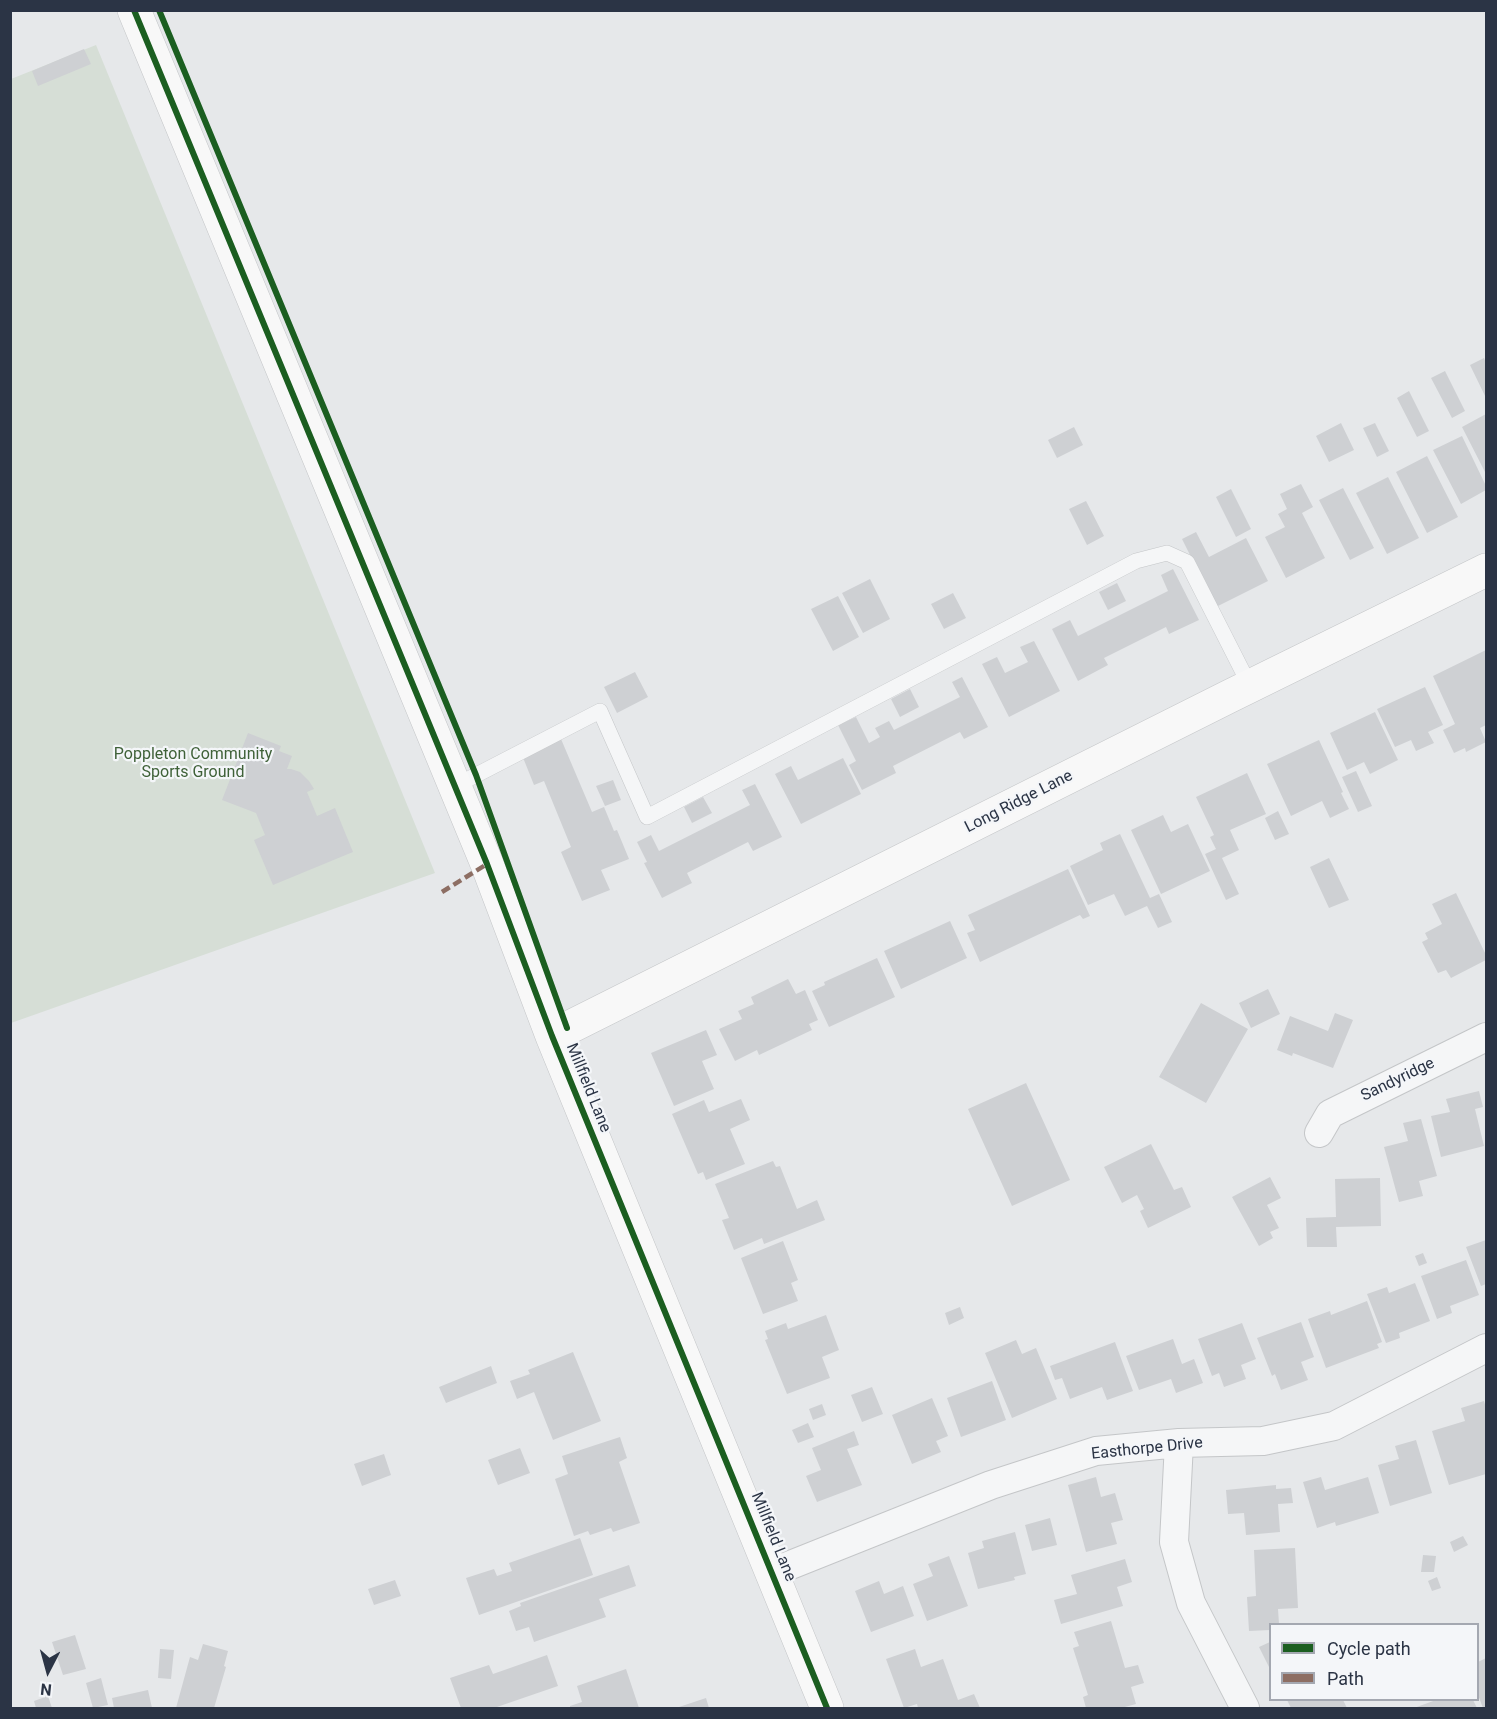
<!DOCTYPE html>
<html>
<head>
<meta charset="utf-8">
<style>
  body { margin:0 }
  #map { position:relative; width:1497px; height:1719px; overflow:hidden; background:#e6e8ea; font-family:Roboto,sans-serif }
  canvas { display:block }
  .frame { position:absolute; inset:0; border:12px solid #2b3445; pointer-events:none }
  .legend { position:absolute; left:1269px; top:1623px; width:210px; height:78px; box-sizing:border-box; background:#f4f6f9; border:2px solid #a4a8b1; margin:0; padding:8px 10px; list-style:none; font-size:18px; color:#2b3445 }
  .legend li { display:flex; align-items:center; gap:12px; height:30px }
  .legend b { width:30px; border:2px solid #a4a8b1 }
  .north { position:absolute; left:18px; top:1641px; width:60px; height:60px; -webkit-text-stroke:4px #f4f6f9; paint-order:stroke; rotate:186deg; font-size:16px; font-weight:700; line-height:24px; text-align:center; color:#2b3445 }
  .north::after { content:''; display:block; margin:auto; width:21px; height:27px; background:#2b3445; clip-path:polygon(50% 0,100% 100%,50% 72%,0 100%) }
</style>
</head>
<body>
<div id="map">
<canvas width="1497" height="1719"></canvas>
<div class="frame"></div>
<ul class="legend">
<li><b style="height:8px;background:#1b5e20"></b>Cycle path</li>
<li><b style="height:8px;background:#8d6e63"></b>Path</li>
</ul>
<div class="north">N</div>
</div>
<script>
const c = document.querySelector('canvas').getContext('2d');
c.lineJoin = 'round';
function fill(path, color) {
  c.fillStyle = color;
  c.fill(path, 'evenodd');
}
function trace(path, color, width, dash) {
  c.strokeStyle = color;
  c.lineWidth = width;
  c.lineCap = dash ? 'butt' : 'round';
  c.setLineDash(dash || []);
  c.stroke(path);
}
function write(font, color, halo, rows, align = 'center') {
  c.font = font + ' Roboto,sans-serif';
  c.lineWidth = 4.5;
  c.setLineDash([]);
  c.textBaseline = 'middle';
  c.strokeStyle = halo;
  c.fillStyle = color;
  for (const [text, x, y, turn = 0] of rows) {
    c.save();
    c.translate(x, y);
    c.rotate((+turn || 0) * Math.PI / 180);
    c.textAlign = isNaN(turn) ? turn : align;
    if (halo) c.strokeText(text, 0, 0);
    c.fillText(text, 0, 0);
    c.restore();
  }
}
fill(new Path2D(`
  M96 45 435 873 11 1023V79Z`), '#d6ded6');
fill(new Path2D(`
  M84 49 91 64 38 86 32 71Z
  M1484 358 1486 363V398L1470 365Z
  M1445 371 1465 411 1452 418 1431 378Z
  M1409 391 1429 431 1417 437 1397 398Z
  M1486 414V471L1485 472 1462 427Z
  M1341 423 1354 450 1329 462 1316 436Z
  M1375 423 1389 451 1377 457 1363 428Z
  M1074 427 1083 445 1057 458 1048 440Z
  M1462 436 1486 486V490L1461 504 1433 450Z
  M1427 456 1458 517 1427 533 1396 472Z
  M1388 477 1419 538 1387 554 1356 493Z
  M1301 484 1313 507 1302 513 1325 558 1286 578 1265 537 1285 527 1278 514 1287 509 1280 494Z
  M1343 488 1374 548 1350 560 1319 500Z
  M1231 489 1251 529 1236 537 1216 497Z
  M1086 501 1104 536 1087 545 1069 509Z
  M1196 532 1209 557 1246 538 1268 581 1216 607 1182 539Z
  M1173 569 1199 620 1169 634 1166 627 1104 658 1108 665 1078 681 1052 629 1070 620 1078 636 1168 591 1161 575Z
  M870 579 890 619 863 633 842 593Z
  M1117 583 1126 601 1108 610 1099 592Z
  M953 593 966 618 944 629 931 604Z
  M838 596 859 637 833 651 811 609Z
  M1034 641 1060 691 1009 717 982 664 997 657 1005 673 1028 662 1020 647Z
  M1486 650V725L1480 728 1486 742 1466 752 1465 748 1454 753 1443 730 1455 724 1433 676Z
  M635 672 648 697 617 713 604 687Z
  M962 677 988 727 964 739 960 732 893 766 896 773 862 790 849 765 856 761 838 725 856 717 869 743 880 737 875 728 889 721 894 730 960 697 952 682Z
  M1425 687 1443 725 1428 732 1434 743 1416 751 1411 740 1395 747 1377 709Z
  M910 689 919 707 900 717 891 699Z
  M1375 712 1398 760 1370 774 1364 762 1347 770 1330 733Z
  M248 733 281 746 279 751 292 756 287 769H291L300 772 309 781 314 789 307 792 317 816 335 808 353 852 273 885 254 840 265 835 256 813 222 800Z
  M561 739 592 812 604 807 614 831 617 830 629 859 601 870 610 890 582 901 561 852 571 847 544 781 534 785 522 755Z
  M1319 740 1343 792 1341 793 1349 809 1330 818 1322 801 1291 816 1267 764Z
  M843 758 861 794 801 824 775 774 791 766 798 780Z
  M1356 771 1372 806 1358 812 1342 777Z
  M1247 773 1266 814 1230 830 1239 850 1222 858 1239 894 1226 900 1205 854 1216 849 1210 837 1214 835 1196 797Z
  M613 780 621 800 605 806 596 786Z
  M755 784 782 837 753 851 748 842 687 873 692 883 662 898 644 863 647 862 637 842 651 835 659 851 750 805 742 790Z
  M703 797 712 813 692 823 684 807Z
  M1278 811 1289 834 1275 840 1265 818Z
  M1163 815 1171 832 1188 824 1210 871 1161 894 1131 830Z
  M1120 834 1150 898 1159 894 1172 922 1158 928 1147 906 1125 916 1114 894 1088 905 1070 866 1103 850 1100 843Z
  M1329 858 1349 900 1329 908 1310 867Z
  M1068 869 1090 916 1083 919 1080 915 980 962 967 933 975 930 968 915Z
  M1456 893 1486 955V960L1451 978 1446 970 1438 973 1422 942 1428 939 1425 933 1442 924 1432 904Z
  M950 921 967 958 901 989 884 951Z
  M877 958 895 997 829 1027 812 991 825 985 824 982Z
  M788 979 796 994 805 990 818 1020 809 1024 812 1030 759 1055 757 1050 735 1061 719 1029 742 1019 738 1011 754 1004 751 997Z
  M1268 989 1280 1014 1251 1028 1239 1003Z
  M1201 1003 1248 1029 1206 1103 1159 1077Z
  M1335 1013 1353 1020 1333 1068 1293 1053 1292 1056 1277 1050 1290 1016 1328 1031Z
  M706 1030 717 1055 702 1061 714 1089 674 1106 651 1053Z
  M1026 1083 1070 1180 1012 1206 968 1109Z
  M1479 1091 1483 1107 1475 1109 1484 1146 1441 1157 1431 1116 1450 1112 1446 1099Z
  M741 1099 750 1120 730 1129 745 1164 706 1180 703 1172 698 1174 672 1114 704 1100 709 1112Z
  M1421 1119 1437 1176 1419 1181 1423 1196 1399 1202 1384 1147 1408 1141 1403 1123Z
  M1151 1144 1174 1190 1182 1187 1191 1207 1148 1228 1140 1211 1144 1209 1137 1195 1122 1203 1104 1167Z
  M773 1161 776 1167 780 1166 797 1209 817 1200 825 1220 764 1244 762 1238 734 1250 722 1220 729 1218 715 1184Z
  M1270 1177 1281 1198 1267 1205 1279 1228 1270 1232 1273 1238 1259 1246 1232 1197Z
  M1380 1178 1381 1226 1336 1227 1337 1247H1307L1306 1218 1336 1217 1335 1179Z
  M1486 1240V1284L1481 1286 1466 1247Z
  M783 1241 798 1280 791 1283 798 1301 763 1314 741 1258Z
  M1423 1253 1427 1263 1419 1266 1415 1256Z
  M1466 1260 1479 1295 1450 1306 1452 1313 1437 1319 1421 1276Z
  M1415 1283 1430 1321 1399 1333 1400 1338 1386 1343 1367 1294 1387 1287 1389 1293Z
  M1367 1301 1382 1342 1377 1344 1379 1348 1326 1368 1308 1319 1330 1311 1331 1315Z
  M960 1307 964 1318 949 1325 945 1313Z
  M826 1315 839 1350 822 1357 830 1378 787 1394 765 1340 768 1339 765 1331 786 1323 788 1329Z
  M1301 1322 1314 1357 1301 1362 1308 1380 1281 1390 1275 1374 1272 1376 1257 1338Z
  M1242 1323 1256 1359 1241 1365 1246 1379 1224 1387 1219 1373 1212 1376 1198 1339Z
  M1173 1339 1182 1364 1194 1359 1203 1383 1176 1393 1171 1379 1139 1390 1126 1356Z
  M1016 1340 1022 1354 1036 1348 1057 1399 1012 1418 985 1353Z
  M1115 1342 1133 1391 1107 1400 1102 1387 1070 1399 1062 1378 1055 1380 1050 1366Z
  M573 1352 601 1421 553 1440 534 1392 517 1399 510 1381 530 1374 528 1370Z
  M491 1366 497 1383 446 1403 439 1387Z
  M992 1381 1006 1420 961 1437 947 1398Z
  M872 1387 883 1414 862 1422 851 1395Z
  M932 1398 948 1436 936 1441 941 1452 912 1464 892 1415Z
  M1484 1401 1486 1408V1474L1449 1485 1432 1431 1465 1421 1461 1408Z
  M822 1404 826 1415 813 1420 809 1409Z
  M808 1423 814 1437 798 1443 792 1430Z
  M854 1431 859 1445 847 1449 862 1485 817 1502 806 1476 821 1470 812 1448Z
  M620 1437 627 1458 619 1462 640 1523 613 1532 611 1528 590 1535 588 1531 574 1536 555 1479 568 1474 562 1456Z
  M1416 1440 1432 1493 1390 1506 1378 1465 1399 1459 1395 1446Z
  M520 1448 530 1473 498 1485 488 1460Z
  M384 1454 391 1475 362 1486 354 1464Z
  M1096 1477 1101 1497 1115 1493 1123 1520 1111 1523 1117 1544 1086 1552 1068 1485Z
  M1321 1477 1325 1490 1368 1477 1379 1513 1336 1526 1335 1522 1317 1528 1303 1482Z
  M1276 1485V1489L1291 1488 1293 1503 1278 1504 1280 1532 1246 1535 1244 1513 1228 1514 1226 1490Z
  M1050 1518 1057 1545 1032 1551 1025 1525Z
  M1015 1532 1026 1574 1014 1577 1015 1580 978 1589 968 1553 984 1548 982 1541Z
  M1463 1536 1468 1545 1454 1552 1450 1542Z
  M580 1538 593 1575 479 1615 466 1578 494 1569 497 1576 512 1571 509 1563Z
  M1295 1548 1298 1608 1278 1609 1279 1624H1270V1630L1249 1631 1247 1597 1256 1596 1254 1550Z
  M1423 1555 1436 1556 1434 1572H1421Z
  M949 1556 968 1606 927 1621 913 1584 933 1576 928 1564Z
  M1125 1559 1132 1582 1117 1587 1123 1606 1061 1624 1054 1600 1077 1594 1071 1575Z
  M629 1565 636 1586 599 1599 606 1617 534 1642 529 1627 516 1631 509 1611 521 1606 520 1603Z
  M1437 1577 1441 1588 1432 1591 1428 1581Z
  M395 1580 401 1596 374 1605 368 1589Z
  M879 1581 884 1594 903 1586 914 1616 871 1632 855 1591Z
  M1111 1621 1125 1668 1138 1665 1144 1683 1131 1687 1136 1704 1121 1708H1086L1083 1697 1088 1695 1073 1648 1079 1646 1074 1632Z
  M75 1635 86 1669 63 1675 52 1642Z
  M1270 1642V1669L1259 1647Z
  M203 1644 228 1651 224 1666 226 1667 214 1708H176L190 1657 198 1660Z
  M160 1649 174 1650 171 1679 158 1678Z
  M915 1649 921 1667 943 1659 958 1700 974 1694 980 1708H918L917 1704 904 1708 886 1659Z
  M547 1655 558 1686 494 1708H461L450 1678 489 1665 493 1674Z
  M1486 1658V1708H1483L1478 1695V1662Z
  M626 1669 639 1708H570V1706L582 1702 577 1686Z
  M101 1678 108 1705 93 1708 86 1683Z
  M148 1690 152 1708H114L112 1698Z
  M48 1696 52 1708H36L34 1701Z
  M706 1698 709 1708H676Z
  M1287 1700H1343L1347 1708H1291Z
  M1436 1700H1473L1477 1708H1414Z`), '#ced0d3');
const lane = new Path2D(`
  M455 786 600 711 647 817 1136 561 1167 553 1187 562 1250 686`);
const street = new Path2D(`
  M1319 1133 1330 1114 1486 1037
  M1179 1443 1174 1542 1191 1603 1245 1708
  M773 1572 991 1485 1096 1451 1179 1443 1263 1441 1334 1426 1486 1348`);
const secondary = new Path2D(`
  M134 10 487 864 552 1036 827 1708
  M552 1036 1230 696 1486 570`);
trace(lane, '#c4c6c8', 16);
trace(street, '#c4c6c8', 30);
trace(secondary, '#c4c6c8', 34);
trace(lane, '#f5f6f7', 15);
trace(street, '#f5f6f7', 28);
trace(secondary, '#f8f8f8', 33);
trace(new Path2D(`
  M442 892 487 864`), '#8d6e63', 4.5, [9, 4.5]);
trace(new Path2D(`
  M134 10 487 864 552 1036 827 1708
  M159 10 476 775 567 1028`), '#1b5e20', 6);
write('16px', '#3f6138', '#f4f6f9', [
  ["Poppleton Community",193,755],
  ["Sports Ground",193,773]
]);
write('16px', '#2b3445', '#f4f6f9', [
  ["Long Ridge Lane",1019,802,-27],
  ["Sandyridge",1398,1080,-26],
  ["Millfield Lane",588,1088,68],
  ["Easthorpe Drive",1147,1449,-6],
  ["Millfield Lane",773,1537,68]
]);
</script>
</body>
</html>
